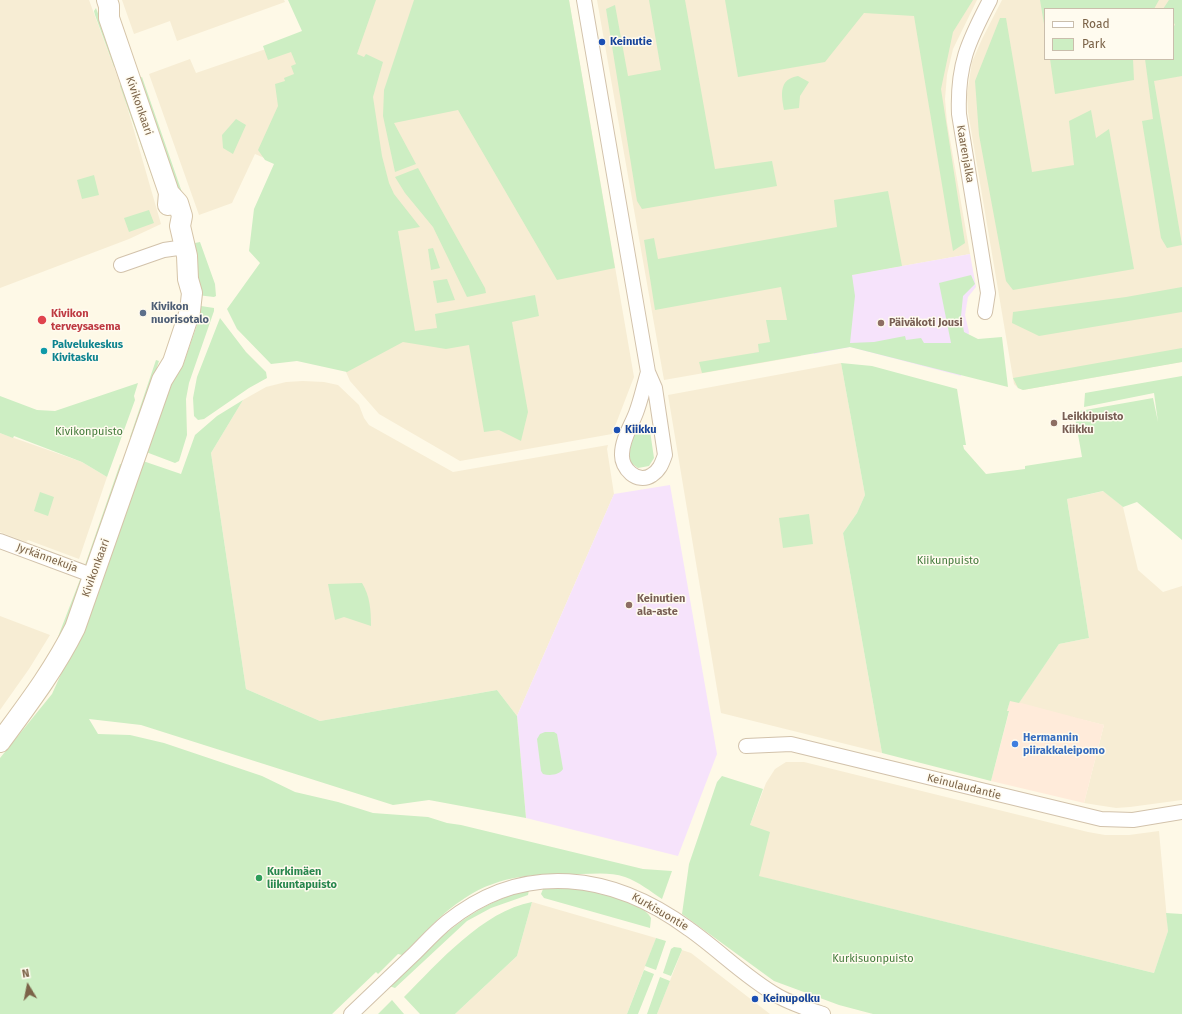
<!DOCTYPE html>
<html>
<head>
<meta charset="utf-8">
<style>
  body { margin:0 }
  #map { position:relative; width:1182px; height:1014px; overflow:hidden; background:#fef9e7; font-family:"Fira Sans",sans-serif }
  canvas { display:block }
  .legend { position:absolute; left:1044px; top:8px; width:130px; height:52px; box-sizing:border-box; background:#fffbef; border:1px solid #cabeac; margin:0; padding:5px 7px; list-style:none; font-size:12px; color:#7b6348 }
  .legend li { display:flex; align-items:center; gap:8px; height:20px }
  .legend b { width:20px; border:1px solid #cabeac }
  .north { position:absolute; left:8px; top:966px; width:40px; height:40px; -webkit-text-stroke:3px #fffbef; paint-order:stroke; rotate:350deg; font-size:11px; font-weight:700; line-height:16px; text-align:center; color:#7b6348 }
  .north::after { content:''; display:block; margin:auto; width:14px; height:18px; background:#7b6348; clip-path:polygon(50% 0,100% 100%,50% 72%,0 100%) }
</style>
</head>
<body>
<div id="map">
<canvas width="1182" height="1014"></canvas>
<ul class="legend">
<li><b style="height:5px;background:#fff"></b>Road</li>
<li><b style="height:11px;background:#cdeec3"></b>Park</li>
</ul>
<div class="north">N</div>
</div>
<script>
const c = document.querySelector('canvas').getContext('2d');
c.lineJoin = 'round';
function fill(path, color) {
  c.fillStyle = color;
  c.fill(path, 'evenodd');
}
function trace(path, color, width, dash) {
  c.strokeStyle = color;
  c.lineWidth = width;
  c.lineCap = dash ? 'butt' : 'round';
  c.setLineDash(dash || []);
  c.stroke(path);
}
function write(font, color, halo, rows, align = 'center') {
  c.font = font + ' "Fira Sans",sans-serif';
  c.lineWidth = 3;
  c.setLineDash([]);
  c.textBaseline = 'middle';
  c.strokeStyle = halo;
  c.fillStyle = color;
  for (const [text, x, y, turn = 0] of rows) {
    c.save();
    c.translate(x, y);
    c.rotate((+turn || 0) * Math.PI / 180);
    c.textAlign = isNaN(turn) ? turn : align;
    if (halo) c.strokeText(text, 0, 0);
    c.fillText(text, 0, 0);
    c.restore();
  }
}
fill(new Path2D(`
  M0 0H89L122 89 161 224 129 239 0 288Z
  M122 0H284L285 2 177 41 170 21 134 34Z
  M355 0H569L634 377 612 434 460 461 379 414 350 381 346 372Z
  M597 0H977L953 49 947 75 945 99 947 122 970 254 790 286 801 356 664 380Z
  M1002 0H1182V362L1023 390 1018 388 1014 384 968 112 967 94 972 62 982 39ZM1045 9H1173V59H1045Z
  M298 38 305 57 269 160 255 154 232 203 199 215 149 74 190 59 196 73Z
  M841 363 865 495 857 513 843 533 882 753 721 713 668 395Z
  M303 381 324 382 338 385 359 405 364 418 369 425 453 472 608 445 607 449 614 494 517 716 497 690 320 721 246 689 211 453 243 400 266 387 286 382Z
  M0 433 82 462 107 477 79 559 28 540 26 542 0 532Z
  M1104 491 1123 507 1138 570 1163 592 1182 586V800L1130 807 1116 808 1084 803 1104 725 1018 704 1059 644 1089 638 1067 499Z
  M0 616 50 635 29 669 0 710Z
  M786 762H804L1088 832 1105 835H1129L1159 831 1168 931 1154 973 733 870 766 783 775 769Z
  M532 902 656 938 627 1014H455L517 956Z
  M682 950 691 953 770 1014H657Z`), '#f7edd4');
fill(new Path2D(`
  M1010 700 1104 725 1084 803 991 781 1009 712 1007 711Z`), '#ffebda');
fill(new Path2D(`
  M970 254 976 287 968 297 965 315 969 332 961 376 850 347 814 354 789 286Z
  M670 485 717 754 678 856 526 818 517 716 614 494Z`), '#f6e3fb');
fill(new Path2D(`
  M288 0H376L357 54 364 57 366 54 383 62 373 97 382 156 389 183 394 194 420 227 398 231 415 331 437 328 435 314 535 295 539 316 512 322 528 412 521 441 499 430 484 432 469 345 446 349 403 342 347 372 297 361 271 364 237 329 227 309 260 263 249 251 254 209 274 164 265 160 258 150 278 106 275 84 285 81 284 78 294 74 291 66 296 64 291 52 268 60 263 46 302 31Z
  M414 0H569L615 268 557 280 458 110 394 123 416 164 395 172 383 116 384 90Z
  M649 0H685L715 169 772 161 777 186 642 209 637 201 606 9 615 5 628 76 661 70Z
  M725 0H973L953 32 941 89 965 243 953 251 914 16 864 13 825 62 738 77Z
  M1040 0H1159L1154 9H1045V30Z
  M1169 0H1182V76L1154 81 1182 245 1167 248 1161 238 1142 121 1153 119 1145 59H1173V29L1175 24 1173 23V9H1163Z
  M96 8 117 66 114 67 95 15 94 11Z
  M1000 18H1006L1032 172 1074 165 1069 121 1091 110 1096 138 1109 129 1134 269 1013 290 1006 281 979 135 975 81Z
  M1050 59H1133L1134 80 1055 94Z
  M798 76 809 82 800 96 799 108 784 110C781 94 779 79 798 76Z
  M142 77 185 201 181 203 137 79Z
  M120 80 156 181 154 182 120 86Z
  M236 119 246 125 233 154 223 148 222 135Z
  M418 168 485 288 486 293 467 297 433 227 405 193 395 177Z
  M94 175 99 195 82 199 77 180Z
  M888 191 902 266 852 275 855 296 850 343 874 342 905 336 906 340 921 338 924 343H951L939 283 971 275 975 284 963 296 961 316 964 332 978 339 1002 337 1008 387 850 347 702 373 699 362 759 352 758 344 770 342 766 320H787L781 287 655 310 644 240 654 238 658 259 837 227 834 200Z
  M149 210 154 223 129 232 124 218Z
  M200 242 215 284 216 296 214 297 197 295 198 277 195 243Z
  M433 248 440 268 431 270 428 249Z
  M447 279 455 300 437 303 433 281Z
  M1182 287V312L1039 336 1012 323 1013 312 1126 297Z
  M201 306 214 308V311L189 383 186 399 187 435 179 461 175 463 146 452 177 367 182 368 198 322Z
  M220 318 246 352 266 372 267 378 249 388 204 419 198 420 194 416 193 398 197 377Z
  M1182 348V362L1023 390 1018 388 1013 378Z
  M156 360 159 361 134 438 130 437Z
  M841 363 872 366 957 389 966 445H963L964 449 986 474 1025 469V466L1082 457 1074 412 1153 398 1158 422 1154 393 1084 407 1085 393 1182 376V540L1137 502 1123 507 1103 491 1067 499 1089 638 1059 644 1019 703 1010 701 1007 711H1009L991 781 882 753 843 533 857 513 865 495Z
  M138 383 134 396 135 400 107 477 82 462 14 436 13 438 0 433V396L37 410 55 411Z
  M243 400 211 453 246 689 320 721 497 690 517 716 526 818 429 800 393 805 141 725 89 719 98 734 130 735 164 743 262 776 295 792 338 802 373 813 428 817 447 823 461 825 643 869 672 871 662 899C650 891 639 882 625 877 611 872 595 874 580 874 538 874 501 874 465 898 441 913 422 936 402 955L398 954 378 974 376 972 332 1014H0V758L52 694 81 630 143 461 181 474 195 435 217 416Z
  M643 426 650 431 654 458 649 466 638 468 631 463C626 455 633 429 643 426Z
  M120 464 125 465 88 564 85 565Z
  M40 492 54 497 48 516 34 511Z
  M809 514 813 544 783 548 779 518Z
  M81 577 83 580 66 629 56 642Z
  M362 583C370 596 371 610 371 626L344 617 335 620 328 584Z
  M545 732H554L557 734 563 769C559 775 550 776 543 774L541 771 537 739 540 734Z
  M722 776 763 789 750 825 770 832 759 876 1154 973 1168 931 1166 913 1182 914V1014H873L839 1005 774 981 682 914 689 864 717 782Z
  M569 888C588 890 643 900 651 918L650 928 544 898 541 894 543 889Z
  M529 890 528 895 491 908 467 921 395 988 389 986C434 944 467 905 529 890Z
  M532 902 517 956 455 1014H420L404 997C438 963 483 911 532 902Z
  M656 938 666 941 656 970 645 966Z
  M674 947 681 948 682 950 671 976 663 973 671 949Z
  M644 970 654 974 638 1014H627Z
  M660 977 670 981 657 1014H647Z
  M392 1000 404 1014H378Z`), '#cdeec3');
const street = new Path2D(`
  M584 0 648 372 655 388 665 455C662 463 660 470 652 475 637 485 621 468 622 454 622 440 631 426 636 413 641 400 644 385 648 372
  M121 265 164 250 185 247
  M985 312 988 293 959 114C957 65 968 42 990 0
  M0 541 94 576
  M746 746 791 744 1101 819 1133 820 1182 812
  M351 1014C372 994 393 974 415 953 425 943 436 931 447 922 524 860 613 873 689 929 719 950 746 978 778 996 792 1004 808 1009 823 1014`);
const secondary = new Path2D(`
  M107 0 109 6V18L169 193 168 205
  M0 742C28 704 54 670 75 628L162 380 173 362 190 311 192 293 188 279 187 256 180 226 182 216 178 203 169 193`);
trace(street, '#d2c2ab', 16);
trace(secondary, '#d5c4a8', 22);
trace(street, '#fff', 14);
trace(secondary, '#fff', 20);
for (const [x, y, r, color] of [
  [602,42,4,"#1a4fb4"],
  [143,313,4,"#5c6f8a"],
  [42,320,5,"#e0444e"],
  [881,323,4,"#8d6e63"],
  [44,351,4,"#0f9aa8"],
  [1054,423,4,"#8d6e63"],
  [617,430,4,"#1a4fb4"],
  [629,605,4,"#8d6e63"],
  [1015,744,4,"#3f7fe0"],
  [259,878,4,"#2e9e5b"],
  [755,999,4,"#1a4fb4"]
]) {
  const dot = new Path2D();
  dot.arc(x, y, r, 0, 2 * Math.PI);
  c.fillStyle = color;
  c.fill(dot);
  trace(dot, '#fffbef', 1.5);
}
write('bold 11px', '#164399', '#fffbef', [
  ["Keinutie",610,42],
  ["Kiikku",625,430],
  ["Keinupolku",763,999]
], 'left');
write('11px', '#7b6348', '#fffbef', [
  ["Kivikonkaari",139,106,71],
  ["Kaarenjalka",965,154,80],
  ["Jyrkännekuja",47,558,20],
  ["Kivikonkaari",96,568,-70],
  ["Keinulaudantie",964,787,14],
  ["Kurkisuontie",660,912,30]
]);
write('bold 11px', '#4e5e75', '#fffbef', [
  ["Kivikon",151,307],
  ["nuorisotalo",151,320]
], 'left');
write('bold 11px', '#be3a42', '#fffbef', [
  ["Kivikon",51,314],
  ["terveysasema",51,327]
], 'left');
write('bold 11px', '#785e54', '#fffbef', [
  ["Päiväkoti Jousi",889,323],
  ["Leikkipuisto",1062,417],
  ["Kiikku",1062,430],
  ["Keinutien",637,599],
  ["ala-aste",637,612]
], 'left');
write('bold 11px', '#0d838f', '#fffbef', [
  ["Palvelukeskus",52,345],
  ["Kivitasku",52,358]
], 'left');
write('11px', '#447b3c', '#fffbef', [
  ["Kivikonpuisto",89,432],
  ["Kiikunpuisto",948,561],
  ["Kurkisuonpuisto",873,959]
]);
write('bold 11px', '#366cbe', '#fffbef', [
  ["Hermannin",1023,738],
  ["piirakkaleipomo",1023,751]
], 'left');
write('bold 11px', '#27864d', '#fffbef', [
  ["Kurkimäen",267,872],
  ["liikuntapuisto",267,885]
], 'left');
</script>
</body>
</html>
